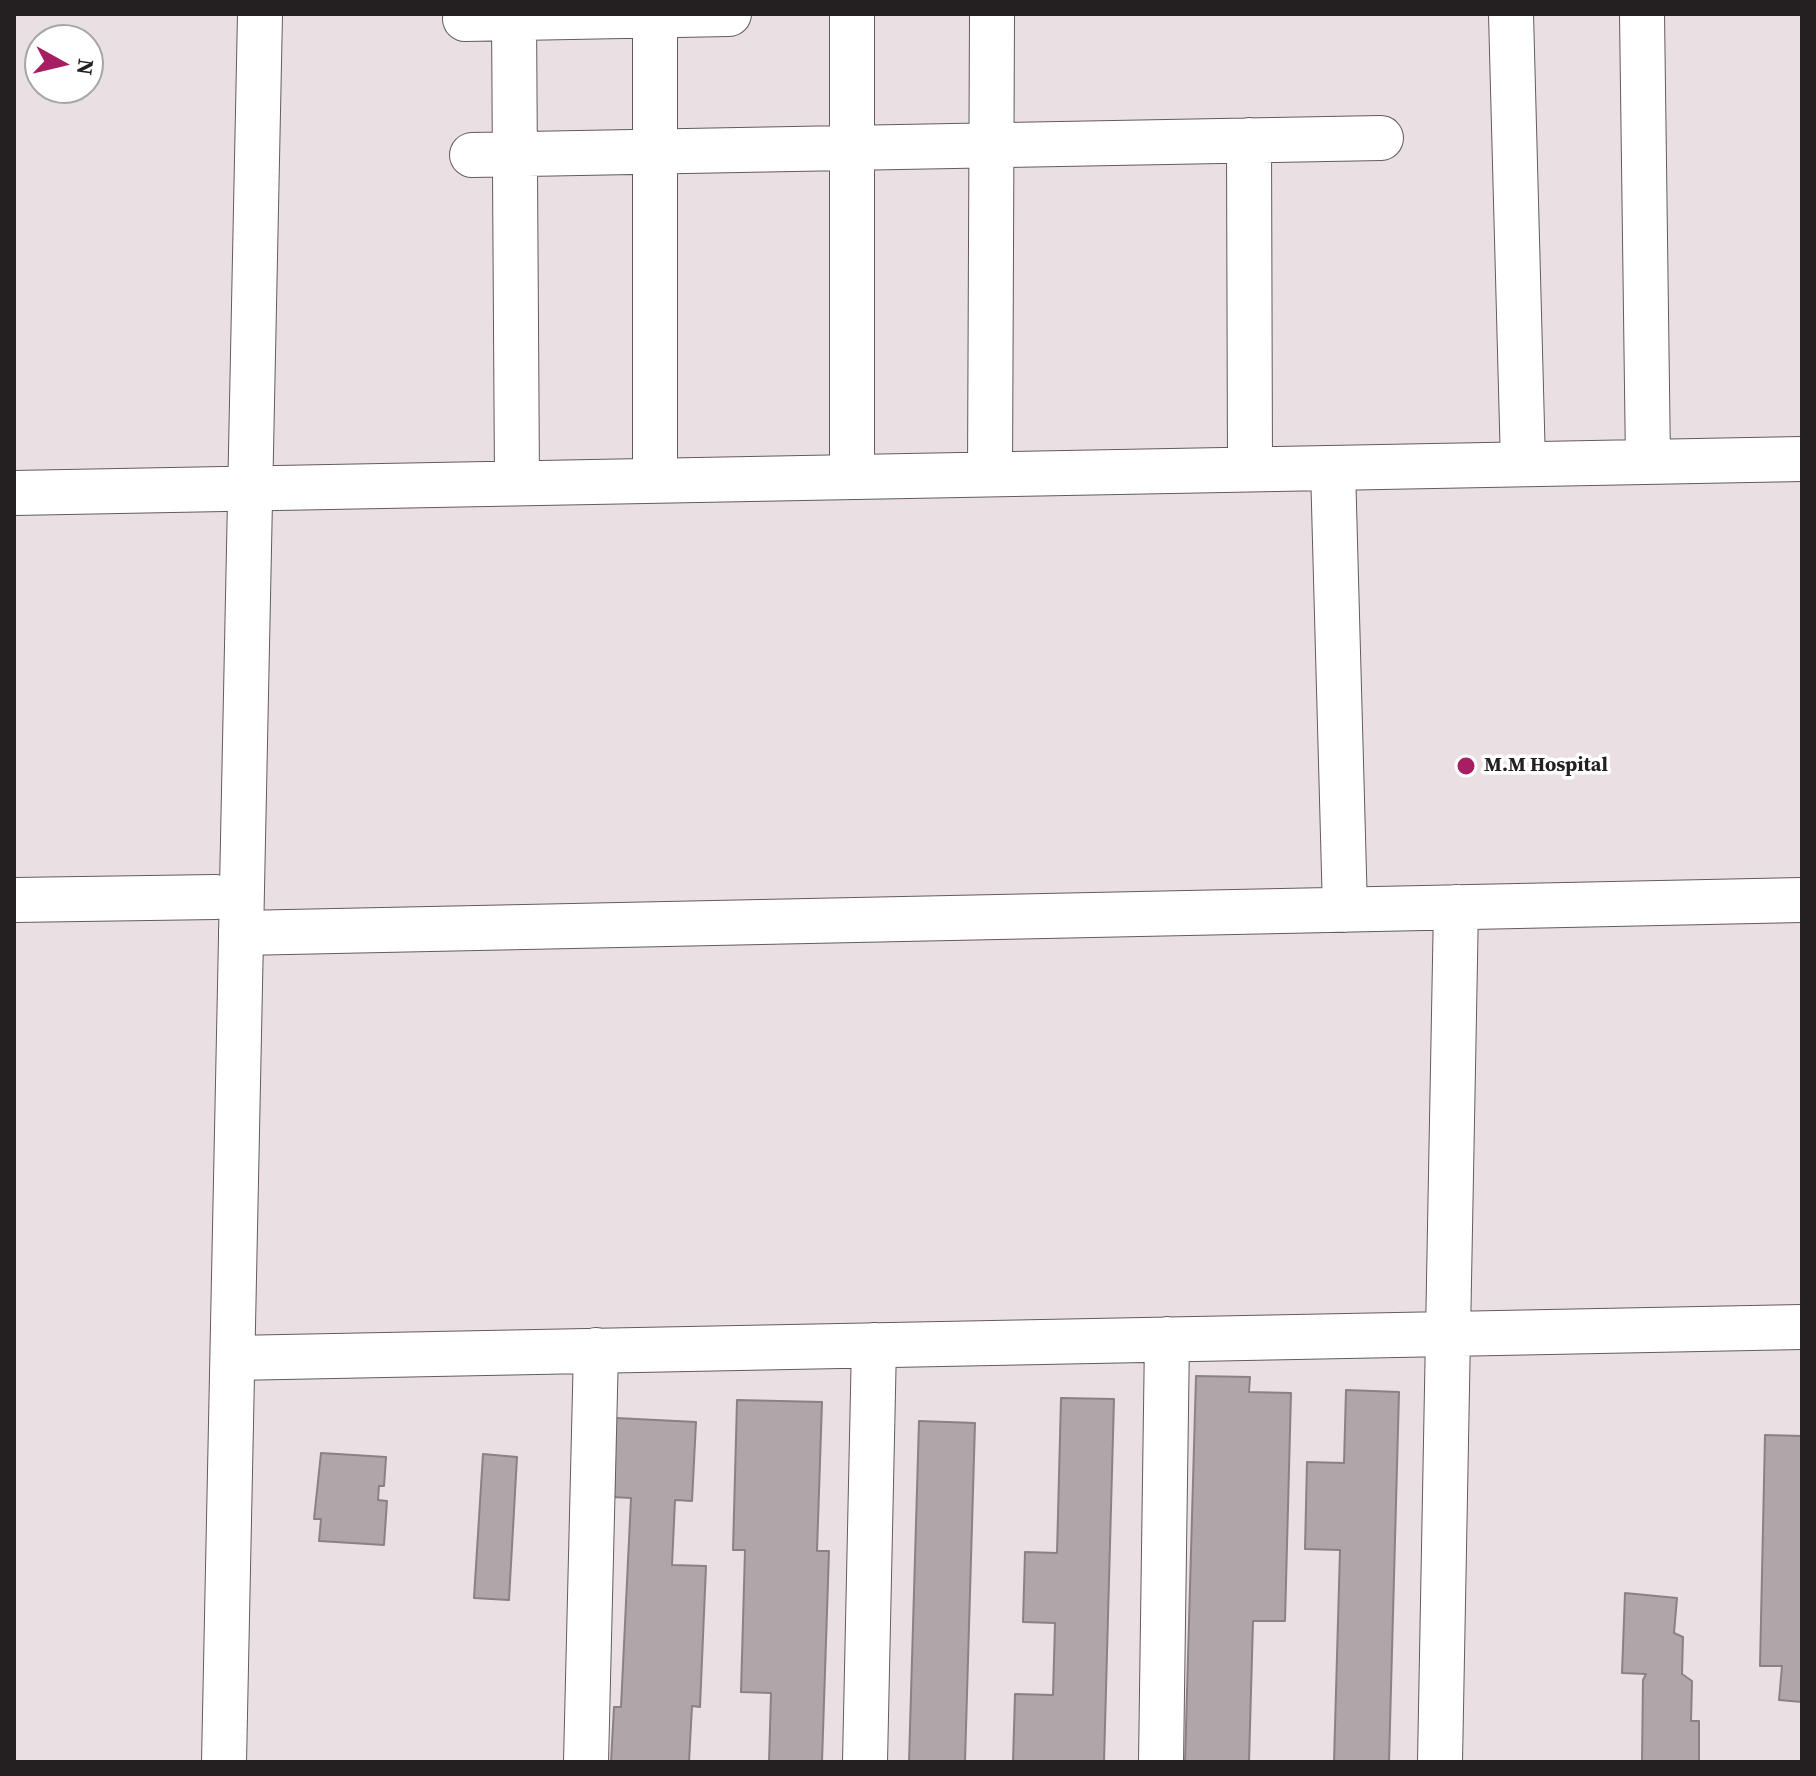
<!DOCTYPE html>
<html>
<head>
<meta charset="utf-8">
<style>
  body { margin:0 }
  #map { position:relative; width:1816px; height:1776px; overflow:hidden; background:#eae0e3; font-family:"Source Serif 4",serif }
  canvas { display:block }
  .frame { position:absolute; inset:0; border:16px solid #242021; pointer-events:none }
  .north { position:absolute; left:24px; top:24px; width:80px; height:80px; box-sizing:border-box; background:#fff; border:2px solid #a7a6a6; border-radius:50%; rotate:98deg; font-size:22px; font-weight:700; line-height:32px; text-align:center; color:#242021 }
  .north::after { content:''; display:block; margin:auto; width:28px; height:36px; background:#a81e62; clip-path:polygon(50% 0,100% 100%,50% 72%,0 100%) }
</style>
</head>
<body>
<div id="map">
<canvas width="1816" height="1776"></canvas>
<div class="frame"></div>
<div class="north">N</div>
</div>
<script>
const c = document.querySelector('canvas').getContext('2d');
c.lineJoin = 'round';
function fill(path, color) {
  c.fillStyle = color;
  c.fill(path, 'evenodd');
}
function trace(path, color, width, dash) {
  c.strokeStyle = color;
  c.lineWidth = width;
  c.lineCap = dash ? 'butt' : 'round';
  c.setLineDash(dash || []);
  c.stroke(path);
}
function write(font, color, halo, rows, align = 'center') {
  c.font = font + ' "Source Serif 4",serif';
  c.lineWidth = 7;
  c.setLineDash([]);
  c.textBaseline = 'middle';
  c.strokeStyle = halo;
  c.fillStyle = color;
  for (const [text, x, y, turn = 0] of rows) {
    c.save();
    c.translate(x, y);
    c.rotate((+turn || 0) * Math.PI / 180);
    c.textAlign = isNaN(turn) ? turn : align;
    if (halo) c.strokeText(text, 0, 0);
    c.fillText(text, 0, 0);
    c.restore();
  }
}
const building = new Path2D(`
  M1196 1376 1250 1377 1249 1392 1291 1393 1285 1621H1253L1249 1762H1185Z
  M1346 1390 1399 1392 1389 1762H1334L1340 1550 1305 1549 1307 1462 1344 1463Z
  M1061 1398 1114 1399 1104 1762H1013L1015 1694 1053 1695 1055 1623 1023 1622 1025 1552 1057 1553Z
  M737 1400 822 1402 817 1551H829L822 1762H769L771 1693 741 1692 745 1550H733Z
  M616 1418 696 1422 692 1501 675 1500 672 1565 706 1566 700 1707 692 1706 689 1762H611L614 1707H621L631 1498 612 1497Z
  M919 1421 975 1423 965 1762H909Z
  M1765 1435 1802 1436V1702L1779 1700 1782 1666H1760Z
  M321 1453 386 1457 384 1486H379L378 1500 387 1501 384 1545 319 1541 321 1519H314Z
  M483 1454 517 1457 509 1600 474 1598Z
  M1625 1593 1677 1598 1674 1633 1683 1637 1682 1674 1692 1681 1691 1721H1699V1762H1642L1643 1680 1646 1674 1622 1673Z`);
fill(building, '#b0a6a9');
trace(building, '#8b8184', 2);
const minor = new Path2D(`
  M514 14 517 482
  M1511 14 1523 464
  M1642 14 1648 462
  M465 19 729 14
  M1249 140 1250 469
  M472 155 1381 138
  M1333 468 1345 910
  M990 474 992 14
  M852 477V14
  M655 481V14
  M14 493 1802 459
  M14 900 216 897
  M241 933 1802 900
  M233 1358 1802 1327
  M586 1762 596 1350
  M865 1762 874 1345
  M1161 1762 1167 1339
  M1440 1762 1456 907`);
const major = new Path2D(`
  M224 1762 260 14`);
trace(minor, '#645b5d', 46);
trace(major, '#645b5d', 46);
trace(minor, '#fff', 44);
trace(major, '#fff', 44);
for (const [x, y, r, color] of [
  [1466,766,10,"#a81e62"]
]) {
  const dot = new Path2D();
  dot.arc(x, y, r, 0, 2 * Math.PI);
  c.fillStyle = color;
  c.fill(dot);
  trace(dot, '#fff', 3);
}
write('bold 20px', '#242021', '#fff', [
  ["M.M Hospital",1484,766]
], 'left');
</script>
</body>
</html>
